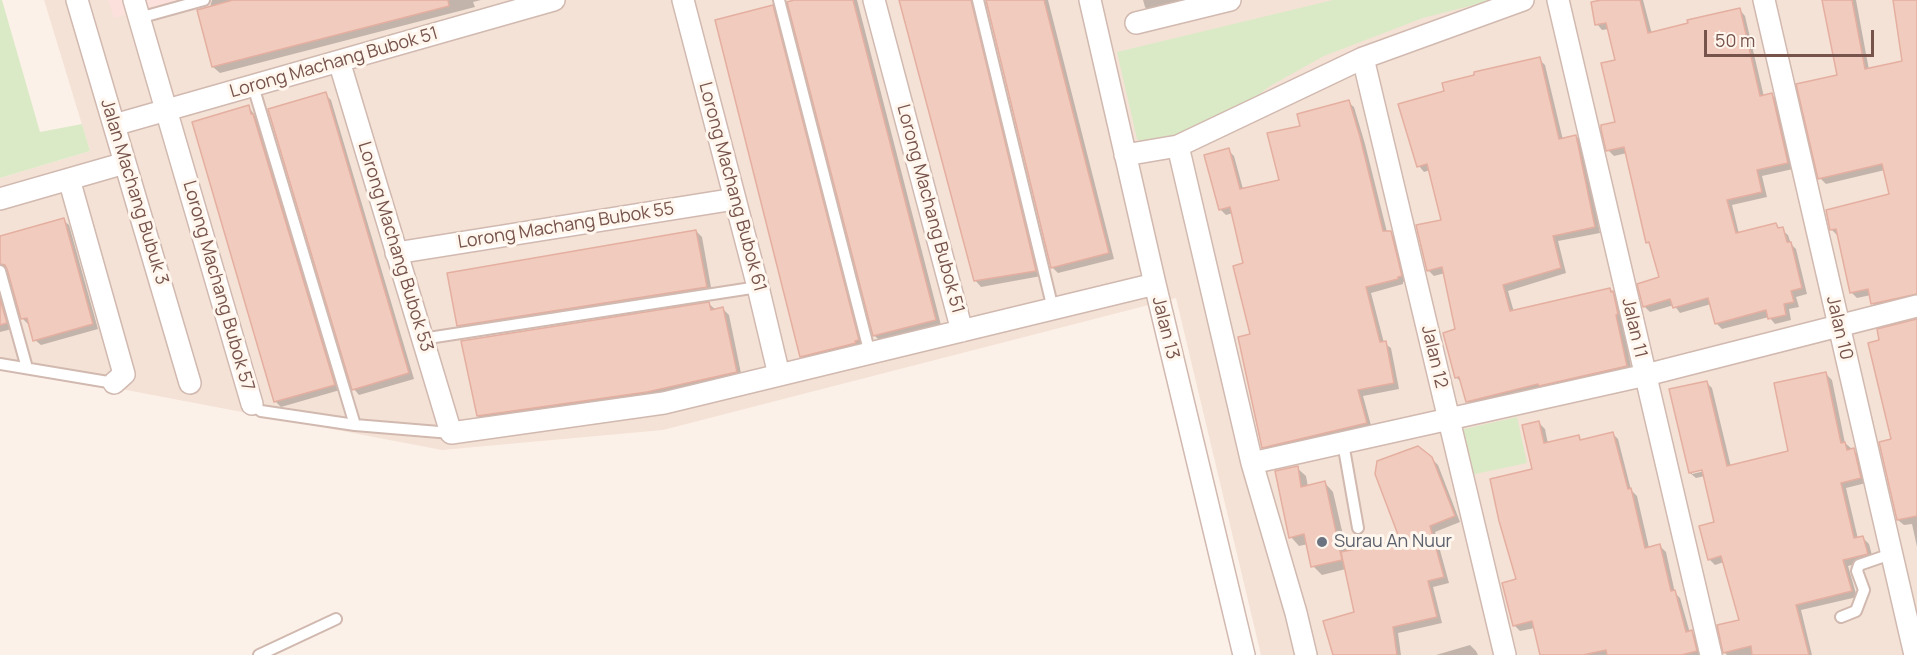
<!DOCTYPE html>
<html>
<head>
<meta charset="utf-8">
<style>
  body { margin:0 }
  #map { position:relative; width:1917px; height:655px; overflow:hidden; background:#fcf1e8; font-family:Manrope,sans-serif }
  canvas { display:block }
  .scale { position:absolute; left:1704px; top:30px; width:170px; height:27px; box-sizing:border-box; border:3px solid #77544b; border-top:0; padding-left:8px; font-size:18px; line-height:21px; white-space:nowrap; color:#77544b; -webkit-text-stroke:4px #fff6ee; paint-order:stroke }
</style>
</head>
<body>
<div id="map">
<canvas width="1917" height="655"></canvas>
<div class="scale">50 m</div>
</div>
<script>
const c = document.querySelector('canvas').getContext('2d');
c.lineJoin = 'round';
function fill(path, color) {
  c.fillStyle = color;
  c.fill(path, 'evenodd');
}
function trace(path, color, width, dash) {
  c.strokeStyle = color;
  c.lineWidth = width;
  c.lineCap = dash ? 'butt' : 'round';
  c.setLineDash(dash || []);
  c.stroke(path);
}
function write(font, color, halo, rows, align = 'center') {
  c.font = font + ' Manrope,sans-serif';
  c.lineWidth = 6;
  c.setLineDash([]);
  c.textBaseline = 'middle';
  c.strokeStyle = halo;
  c.fillStyle = color;
  for (const [text, x, y, turn = 0] of rows) {
    c.save();
    c.translate(x, y);
    c.rotate((+turn || 0) * Math.PI / 180);
    c.textAlign = isNaN(turn) ? turn : align;
    if (halo) c.strokeText(text, 0, 0);
    c.fillText(text, 0, 0);
    c.restore();
  }
}
fill(new Path2D(`
  M44 0H1917V655H1261L1176 298 663 430 442 450 0 366V178L90 151Z`), '#f4e2d6');
fill(new Path2D(`
  M108 0H178L114 18Z`), '#fce0dc');
fill(new Path2D(`
  M0 0H2L40 132 82 124 90 151 0 178Z
  M1333 0H1493L1423 18 1324 56 1270 86 1218 127 1153 147 1137 139 1117 52Z
  M1517 417 1527 463 1470 475 1460 430Z`), '#dbeac6');
fill(new Path2D(`
  M212 0H481L473 2 475 7 220 73 213 67 199 11 210 7Z
  M794 0H857L941 325 880 341 874 335Z
  M900 0H980L1041 276 981 287 975 280Z
  M987 0H1048L1114 259 1058 273 1052 267Z
  M1143 0H1204L1150 13 1145 7Z
  M1606 0H1643L1652 34 1740 10 1745 16 1764 97 1772 95 1778 101 1793 169 1762 176 1767 197 1732 205 1739 234 1776 225 1788 235 1791 244 1796 249 1807 294 1796 297 1799 307 1789 309 1791 320 1775 324 1769 317 1722 329 1716 323 1711 304 1680 313 1674 305 1650 312 1644 306 1661 278 1652 246 1647 242 1627 153 1614 156 1608 150 1617 123 1616 61 1609 29 1602 30 1597 24Z
  M1823 0H1856L1869 70 1904 62 1894 0H1917V300L1878 310 1873 304 1871 295 1857 298 1851 292 1837 235 1831 229 1891 195 1885 170 1826 184 1820 178 1839 76Z
  M772 7 778 13 863 345 807 362 801 356Z
  M1539 59 1545 65 1563 140 1576 136 1582 142 1600 233 1558 241 1566 273 1508 291 1514 312 1610 289 1618 298 1632 372 1473 407 1467 401 1462 383 1456 377 1457 330 1445 273 1434 276 1428 270 1443 221 1430 170 1424 172 1419 166 1446 92Z
  M325 94 331 100 414 379 359 395 354 389Z
  M1348 102 1354 107 1365 144 1387 232H1390L1396 238 1407 281 1403 282V284L1371 293 1384 343 1391 348 1399 389 1363 396 1372 429 1269 453 1263 447 1245 265 1233 213 1226 215 1220 209 1228 150 1234 156 1243 189 1281 181 1302 127Z
  M248 106 259 121 340 390 281 407 276 402 194 123Z
  M63 220 69 225 98 329 41 345 35 340 30 324H28L23 319 9 270 5 269 0 272V237Z
  M696 231 702 237 712 293 464 331 458 325Z
  M0 287 12 329 0 332Z
  M709 304 715 309H723L729 315 742 378 654 398 484 422 478 416Z
  M1917 319V547L1912 524 1904 525 1898 520 1893 440 1881 341Z
  M1826 374 1832 380 1845 443 1859 455 1866 483 1846 488 1858 539 1863 538 1869 544 1873 559 1848 566 1857 597 1801 610 1812 655H1727L1725 653 1719 626 1741 621 1724 562 1715 565 1709 559 1716 523 1705 476 1696 478 1690 473 1706 382 1712 388 1731 467 1790 452ZM1709 467V470L1692 474V471Z
  M1539 423 1545 429 1548 444 1579 437 1582 441 1612 433 1618 439 1631 490 1637 496 1649 548 1660 546 1666 552 1675 593 1680 598 1690 633 1692 632 1698 638 1702 655H1541L1535 628 1520 631 1514 625 1517 580 1534 470Z
  M1431 458 1438 465 1460 522 1435 532 1449 583 1433 587 1442 623 1398 633 1401 655H1334L1356 613 1346 569 1322 575 1313 566 1308 544 1299 546 1291 537 1297 468 1306 476 1308 487 1325 483 1333 492 1347 552 1402 541Z
  M1470 645 1476 651 1478 655H1436Z`), '#0003');
const building = new Path2D(`
  M233 0H448L449 6 212 67 197 10Z
  M794 0H853L936 320 873 336 787 2Z
  M899 0H971L1036 271 974 281Z
  M986 0H1044L1109 253 1051 268Z
  M1601 0H1640L1648 33 1688 23 1687 20 1740 8 1760 96 1772 93 1788 163 1757 170 1762 192 1727 200 1736 233 1776 223 1778 228 1783 227 1787 242H1791L1802 288 1791 291 1794 302 1784 304 1786 315 1768 319 1766 310 1715 324 1708 298 1673 308 1670 299 1643 307 1637 284 1659 277 1649 242 1646 243 1624 147 1606 151 1601 129V125L1615 122 1601 63 1615 60 1606 23 1595 25 1591 2Z
  M1822 0H1852L1865 69 1902 61 1893 0H1917V294L1871 304 1868 289 1850 293 1836 229 1830 230 1826 210 1889 194 1882 164 1818 179 1796 84 1837 75Z
  M773 5 859 340 855 341 856 343 800 357 715 20Z
  M1540 57 1559 139 1576 135 1595 227 1553 236 1561 268 1503 285 1510 311 1610 288 1611 292 1613 291 1618 314 1616 315 1627 366 1539 386 1538 384 1466 402 1459 377 1455 378 1443 333 1455 329 1442 267 1427 271 1416 225 1441 220 1427 164 1417 167 1398 104 1444 91 1442 83 1474 75V72Z
  M326 92 409 373 352 390 268 109Z
  M1349 100 1360 137 1383 231H1391L1402 276 1398 277V279L1366 287 1380 342 1386 341 1394 383 1358 390 1367 423 1262 448 1238 337 1250 334 1233 266 1243 263 1230 207 1219 210 1204 155 1229 148 1240 189 1279 180 1267 133 1300 126 1297 114Z
  M249 105 251 114H253L335 385 274 402 192 122Z
  M64 218 93 324 33 341 27 318 21 319 7 269 5 265 0 264V236Z
  M696 230 707 287 457 326 447 273Z
  M0 299 7 323 0 325Z
  M709 302 711 310 723 307 737 372 647 392 477 416 461 341Z
  M1917 319V516L1897 520 1879 442 1891 439 1868 343 1879 340 1877 329Z
  M1826 372 1841 443 1845 442 1847 450 1854 448 1861 478 1841 483 1854 538 1863 536 1868 554 1843 560 1852 591 1796 605 1809 655H1752L1751 646 1723 653 1717 625 1739 620 1721 556 1708 560 1699 526 1714 522 1702 470 1689 473 1669 389 1707 381 1727 466 1788 451 1774 383Z
  M1539 421 1544 443 1579 435 1580 440 1613 432 1628 489 1631 488 1645 548 1660 544 1671 591 1675 590 1686 632 1692 630 1697 651 1681 655H1607L1606 650 1583 655H1540L1532 621 1513 626 1502 583 1516 579 1499 521 1490 479 1532 469 1522 425Z
  M1418 446 1432 457 1455 516 1430 526 1444 577 1428 581 1437 617 1393 627 1397 655H1333L1323 621 1354 612 1341 552 1400 540 1375 474 1377 461Z
  M1298 466 1301 487 1325 481 1342 560 1311 567 1304 534 1289 538 1275 471Z`);
fill(building, '#f2cbbf');
trace(building, '#e4afa0', 1.5);
const service = new Path2D(`
  M779 0 870 354
  M978 0 1053 309
  M139 18 204 0
  M253 86 355 425
  M0 271 27 368
  M422 339 758 287
  M0 364 114 383
  M252 404 261 411 355 425 451 433
  M1343 443 1358 528
  M1841 617 1856 611 1864 590 1857 571 1859 565 1891 554
  M259 655 336 619`);
const minor = new Path2D(`
  M77 0 190 383
  M134 0 252 404
  M683 0 758 287 779 375
  M874 0 962 331
  M1090 0 1155 284 1244 655
  M1558 0 1711 655
  M1764 0 1915 655
  M1136 23 1230 0
  M1363 58 1505 655
  M339 61 451 433 664 403 1155 284
  M114 125 554 0
  M1178 146 1252 463 1296 613 1306 655
  M1125 155 1178 146 1363 58 1523 0
  M69 179 124 374 114 383
  M0 199 125 163
  M396 253 735 199
  M1252 463 1646 375 1917 306`);
trace(service, '#d1b9b0', 14);
trace(minor, '#d1b9b0', 24);
trace(service, '#fff', 10);
trace(minor, '#fff', 21);
for (const [x, y, r, color] of [
  [1322,542,6,"#6b7280"]
]) {
  const dot = new Path2D();
  dot.arc(x, y, r, 0, 2 * Math.PI);
  c.fillStyle = color;
  c.fill(dot);
  trace(dot, '#fff6ee', 2);
}
write('18px', '#77544b', '#fff6ee', [
  ["Lorong Machang Bubok 51",334,63,-16],
  ["Lorong Machang Bubok 61",732,187,75],
  ["Jalan Machang Bubuk 3",134,192,73],
  ["Lorong Machang Bubok 51",930,209,75],
  ["Lorong Machang Bubok 55",566,226,-9],
  ["Lorong Machang Bubok 53",395,247,73],
  ["Lorong Machang Bubok 57",218,286,74],
  ["Jalan 13",1165,328,76],
  ["Jalan 11",1634,328,77],
  ["Jalan 10",1839,328,77],
  ["Jalan 12",1434,357,77]
]);
write('18px', '#5b616d', '#fff6ee', [
  ["Surau An Nuur",1334,542]
], 'left');
</script>
</body>
</html>
